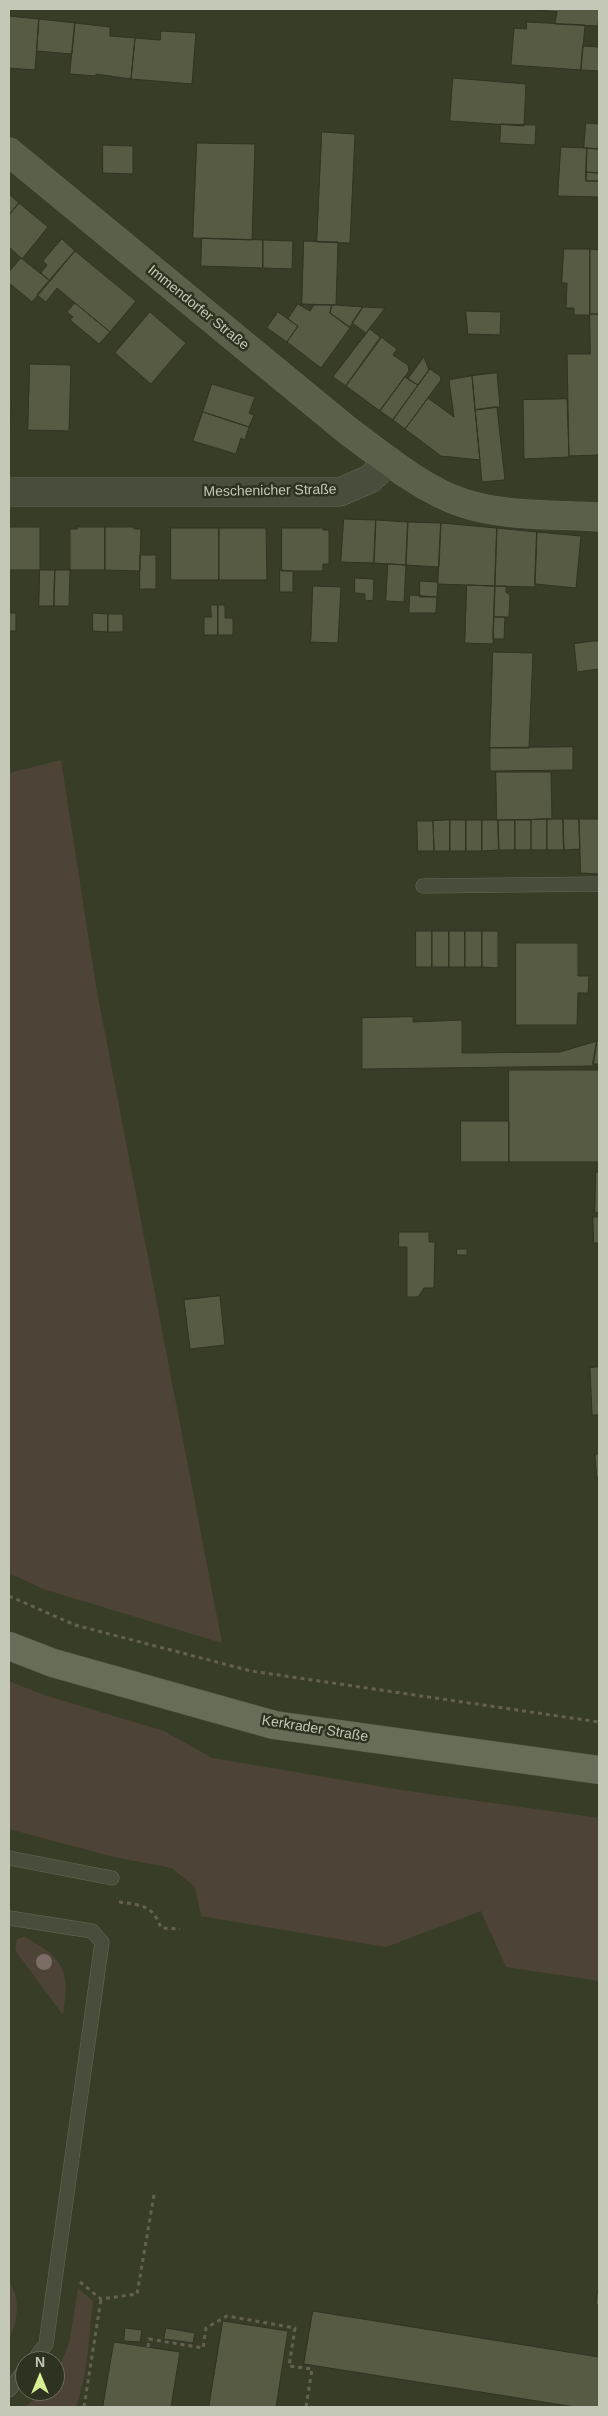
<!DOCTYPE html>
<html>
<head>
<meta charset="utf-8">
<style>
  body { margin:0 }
  #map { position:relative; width:608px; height:2416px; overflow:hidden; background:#383d27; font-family:Arial,sans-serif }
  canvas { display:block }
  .frame { position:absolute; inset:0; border:10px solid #c3c8b7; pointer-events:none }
  .north { position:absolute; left:15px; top:2351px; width:50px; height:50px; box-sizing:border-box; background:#2e3220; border:1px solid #6a6e5c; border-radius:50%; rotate:0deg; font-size:14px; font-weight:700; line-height:20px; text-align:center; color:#c3c8b7 }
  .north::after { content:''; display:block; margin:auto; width:18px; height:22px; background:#d8ef95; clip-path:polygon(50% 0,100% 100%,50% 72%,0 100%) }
</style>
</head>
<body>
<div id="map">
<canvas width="608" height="2416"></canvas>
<div class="frame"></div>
<div class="north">N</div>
</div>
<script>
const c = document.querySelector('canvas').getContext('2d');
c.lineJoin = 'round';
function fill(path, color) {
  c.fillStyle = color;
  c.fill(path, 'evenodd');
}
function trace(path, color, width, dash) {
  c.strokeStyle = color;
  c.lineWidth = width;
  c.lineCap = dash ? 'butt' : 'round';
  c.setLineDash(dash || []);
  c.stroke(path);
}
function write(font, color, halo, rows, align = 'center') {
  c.font = font + ' Arial,sans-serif';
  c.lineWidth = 5;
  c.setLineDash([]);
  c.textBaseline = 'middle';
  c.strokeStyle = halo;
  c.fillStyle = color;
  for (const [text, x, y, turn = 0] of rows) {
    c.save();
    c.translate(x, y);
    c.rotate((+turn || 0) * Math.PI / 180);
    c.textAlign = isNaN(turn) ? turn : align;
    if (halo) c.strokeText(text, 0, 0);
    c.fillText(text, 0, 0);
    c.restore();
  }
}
fill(new Path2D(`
  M61 760 96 986 222 1643 43 1589 9 1573V773Z
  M9 1681 44 1695 164 1731 212 1758 401 1790 599 1818V1981L506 1967 481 1911 386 1947 201 1916 195 1887 172 1868 114 1857 9 1829Z
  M24 1937C65 1957 70 1972 63 2015L15 1950 17 1939Z
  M9 2281C21 2299 18 2321 9 2339Z
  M78 2288 93 2301C89 2336 88 2374 76 2407H25L45 2391H55V2376L69 2344Z`), '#4e4337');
const building = new Path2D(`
  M528 9H599L598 26 555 24 557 12Z
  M9 16 39 19 35 70 9 68Z
  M39 19 75 23 72 54 37 51Z
  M527 22 585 25 581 70 511 65 514 28 526 29Z
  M75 23 110 27V36L135 38 131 79 96 74V76L70 74Z
  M161 31 196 33 192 84 131 79 135 38 160 40Z
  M583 46 599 47V71L581 70Z
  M453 78 526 84 524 126 450 121Z
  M586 123 599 124V149L584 148Z
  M501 124 536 125 535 145 500 143Z
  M322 132 355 134 350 243 317 242Z
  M197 143 255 144 252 240 193 238Z
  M103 145 133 146V174L103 173Z
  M561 147 587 148 586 181H599V197L558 196Z
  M587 148 599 149V173L586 172Z
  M586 172 599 173V181H586Z
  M9 194 19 203 9 215Z
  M19 203 48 227 22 259 9 247V215Z
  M202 238 263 240V268L201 266Z
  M62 239 75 251 50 281 41 273 47 265 43 261Z
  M263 240 293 241 292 269 263 268Z
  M304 241 338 242 336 305 302 304Z
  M564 249H590V315H574V308H566L567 283H562Z
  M590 249 599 250V314H590Z
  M75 251 136 301 110 332 57 288 46 302 37 295Z
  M21 258 50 281 32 302 9 283V272Z
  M75 303 110 332 99 344 70 320 73 317 67 312Z
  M298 304 310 311 314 305H332L330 313 350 328 321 368 287 342 298 326 288 319Z
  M332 305H336L363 307 350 327 330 313Z
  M363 307 385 308 366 333 352 323Z
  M466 311 501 312 500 335 468 334Z
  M150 312 186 343 151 384 115 353Z
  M278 312 298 326 287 342 267 328Z
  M590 314H599V455L569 456 567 354H590Z
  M370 329 381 338 346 386 333 377Z
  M381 337 397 349 393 355 408 365 409 371 380 411 346 386Z
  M424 357 429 370 418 385 408 379Z
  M30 364 71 365 69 431 28 430Z
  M430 369 440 376 441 380 405 429 393 420Z
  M497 373 500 407 475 410 472 376Z
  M472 376 480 460 441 456 405 429 428 398 454 417 449 380Z
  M405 377 418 385 393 420 380 411Z
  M212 384 255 397 249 413 254 415 249 427 203 412Z
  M567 399 569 457 524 459 523 400Z
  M9 401H11L10 430H9Z
  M497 407 505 480 482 482 475 410Z
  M203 412 249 427 245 440 241 438 236 454 193 441Z
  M344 519 376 520 374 563 341 562Z
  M376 520 408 522 406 565 374 563Z
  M408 522 441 523 439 567 406 565Z
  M441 523 497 528 495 586 438 584Z
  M9 527H40V570H9Z
  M77 527H105V570H70V529H77Z
  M105 527H134V529H141L140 571 105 570Z
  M171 528H219V580H171Z
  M219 528H266L267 580H219Z
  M282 528H323V530H329V564H323V571H282Z
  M497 528 537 532 535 587 495 586Z
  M537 532 581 536 576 588 535 584Z
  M140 555H156V589H140Z
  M388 564 406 565 404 602 386 601Z
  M40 570H55L54 606H39Z
  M55 570H70L69 606H54Z
  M280 570 293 571V592H280Z
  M355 578 374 579 373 601 365 600V594L355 593Z
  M420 581 438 582 437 597H420Z
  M467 585 495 586 493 644 465 643Z
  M313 586 341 587 338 643 311 642Z
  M495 586H506V592L510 595 509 617H494Z
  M410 595 437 597 436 613H409Z
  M211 605H218V635H204V617H211Z
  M218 605H225V618H233V635H218Z
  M9 613H16V631H9Z
  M93 613 108 614V632L93 631Z
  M108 614H123V632H108Z
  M494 617H505L504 639H493Z
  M593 641H599V669L577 672 574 644Z
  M493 652 533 653 529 748H490Z
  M573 747V770L490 771V748Z
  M496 772H551L552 819 497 820Z
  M547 819H563L564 850H547Z
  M547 819V850H531V820Z
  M563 819H579L580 849 564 850Z
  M579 819H599V874L581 873Z
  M450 820H466V851H450Z
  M450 820V851H434L433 821Z
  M466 820H482V851H466Z
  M482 820H498L499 850 482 851Z
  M498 820H515V850H499Z
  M515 820H531V850H515Z
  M417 821H433L434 851H418Z
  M416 931H432V967H416Z
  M432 931H449V967H432Z
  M449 931H465V967H449Z
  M465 931H482V967H465Z
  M482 931H498V968L482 967Z
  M516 943H578V976H589L588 993H578L577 1025H516Z
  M413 1017V1022L462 1020V1053L560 1052 597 1041 593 1066 362 1069V1018Z
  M597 1041H599V1064H593Z
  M509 1070H599V1162H509Z
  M461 1121H509V1162H461Z
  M596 1172H599V1212L595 1213Z
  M593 1217H599V1243H594Z
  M399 1232H429V1242H435L434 1288H424L418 1297H407V1247H399Z
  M457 1249H467V1255H457Z
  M220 1296 225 1345 190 1349 184 1300Z
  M599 1367V1415H592L590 1368Z
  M595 1454H599V1477H597Z
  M598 2290H599V2305L596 2304Z
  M313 2311 599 2357V2407H575L304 2364Z
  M223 2321 288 2331 276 2407H209Z
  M125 2328 142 2330 140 2342 124 2341Z
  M166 2328 195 2333 193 2343 164 2339Z
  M114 2342 180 2352 171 2407H103Z`);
fill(building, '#575b43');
trace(building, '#303422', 1);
const lane = new Path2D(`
  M423 886 599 884
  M9 1858 112 1878
  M9 1918 92 1931 102 1942 46 2344 33 2361
  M9 2390 25 2370`);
const street = new Path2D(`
  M9 492H340L370 479 389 461`);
const secondary = new Path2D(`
  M9 152 347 430C382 456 421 489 463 503 506 517 555 514 599 517`);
const primary = new Path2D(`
  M9 1646 53 1663 274 1725 599 1770`);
trace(lane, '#666b59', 15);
trace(street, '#666b59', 29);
trace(secondary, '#666b59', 29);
trace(primary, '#555947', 29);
trace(new Path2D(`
  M9 1596 75 1625 251 1671 599 1722
  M119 1902C141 1905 153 1905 161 1928L180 1929
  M80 2282 101 2299 137 2294 154 2195
  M148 2347 149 2339 203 2348 206 2328 227 2316 295 2328 289 2366 312 2369 306 2407
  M84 2407 101 2299`), '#656152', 3, [4, 4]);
trace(lane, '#494d3b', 14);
trace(street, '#494d3b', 28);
trace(secondary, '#5a6049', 28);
trace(primary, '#686d59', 28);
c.fillStyle = '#7b6d65';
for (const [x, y] of [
  [44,1962]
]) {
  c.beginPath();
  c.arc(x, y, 8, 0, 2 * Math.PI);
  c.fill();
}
write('14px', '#c3c8b7', '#2e3220', [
  ["Immendorfer Straße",198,308,39],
  ["Meschenicher Straße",270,491,-1],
  ["Kerkrader Straße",315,1729,9]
]);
</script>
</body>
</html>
